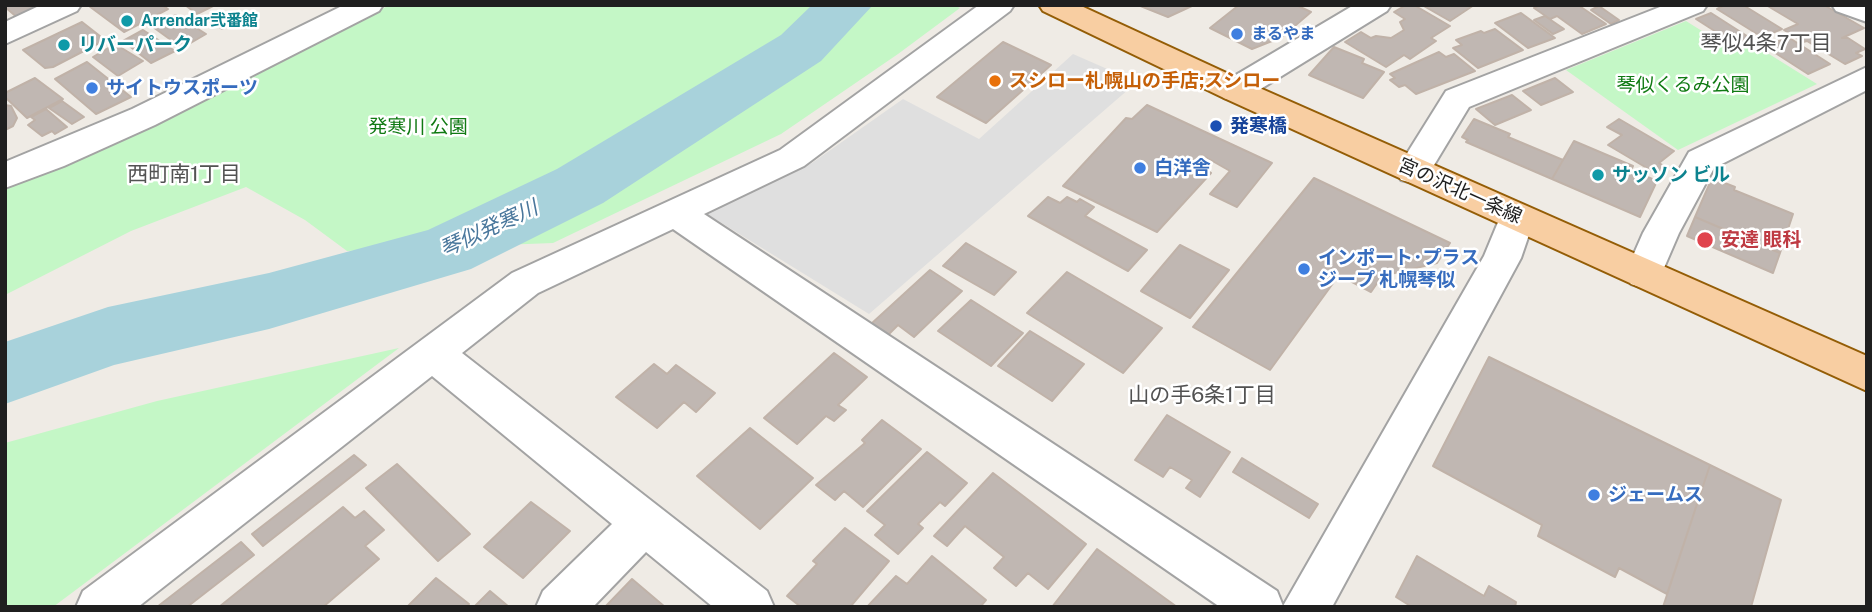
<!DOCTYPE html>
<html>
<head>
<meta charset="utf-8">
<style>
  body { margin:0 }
  #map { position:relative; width:1872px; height:612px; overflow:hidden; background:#efebe5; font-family:"Public Sans",sans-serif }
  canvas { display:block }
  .frame { position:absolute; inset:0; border:7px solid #1f1f1f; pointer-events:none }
</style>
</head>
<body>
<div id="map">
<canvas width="1872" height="612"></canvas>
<div class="frame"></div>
</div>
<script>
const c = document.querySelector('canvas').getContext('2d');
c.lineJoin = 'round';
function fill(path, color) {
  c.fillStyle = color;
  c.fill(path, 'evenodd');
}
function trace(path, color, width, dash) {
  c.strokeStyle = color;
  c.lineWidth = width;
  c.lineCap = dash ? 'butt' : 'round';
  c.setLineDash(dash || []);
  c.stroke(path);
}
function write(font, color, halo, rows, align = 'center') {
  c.font = font + ' "Public Sans","Noto Sans JP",sans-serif';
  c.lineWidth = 5;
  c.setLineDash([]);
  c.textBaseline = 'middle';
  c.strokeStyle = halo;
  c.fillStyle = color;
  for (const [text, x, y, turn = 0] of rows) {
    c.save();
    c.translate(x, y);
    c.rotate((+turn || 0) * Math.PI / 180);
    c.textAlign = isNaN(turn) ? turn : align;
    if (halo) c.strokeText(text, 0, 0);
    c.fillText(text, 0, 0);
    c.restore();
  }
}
fill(new Path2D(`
  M390 5H954L960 8 898 54 781 134 553 243 347 251 305 220 246 187 131 231 5 295V184L122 136Z
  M1686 21 1734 51 1753 44 1817 84 1678 150 1566 70Z
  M399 348 53 607H5V443L157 401Z`), '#c4f7c6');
fill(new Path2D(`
  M1073 54 1137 82 869 314 707 214 812 163 903 99 979 139Z`), '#dfdfdf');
fill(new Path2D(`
  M812 5H873L821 61 603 203 471 269 269 329 114 365 5 404V342L108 307 269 273 428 230 557 169 781 35Z`), '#a8d2db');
const building = new Path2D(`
  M8 5H46L19 19 5 7Z
  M162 5 168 9 124 32 89 6Z
  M185 5H215L197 14Z
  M1138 5H1194L1168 17Z
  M1239 5H1296L1311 12 1282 37 1252 49 1210 28Z
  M1406 5H1414L1450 26 1431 38 1436 41 1410 59 1404 55 1386 67 1345 42 1361 32 1371 38 1376 36 1391 38 1404 30 1400 22 1405 19 1394 12Z
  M1422 5H1474L1450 21Z
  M1540 5H1578L1606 24 1582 34 1557 16 1550 19 1534 8Z
  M1725 5H1743L1782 29 1762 37 1717 9Z
  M1766 5H1824L1864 28 1842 38H1848L1865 49 1856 53 1862 56 1845 64 1807 41 1803 42 1784 30 1798 24Z
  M1599 6 1619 20 1611 24 1591 10Z
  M1521 13 1555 38 1528 48 1495 23Z
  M1711 13 1750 38 1735 44 1696 19Z
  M229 14 237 21 222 29 214 23Z
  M176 15 206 34 182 48 153 27Z
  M1545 16 1564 29 1553 34 1534 20Z
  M82 22 105 40 53 67 45 68 23 50Z
  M1495 29 1523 50 1478 68 1453 48 1462 45 1456 40 1481 31 1484 33Z
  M143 30 175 51 151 63 123 41Z
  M1788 37 1830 64 1808 74 1766 47Z
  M1003 42 1051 65 986 123 937 97Z
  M115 44 143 61 118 76 93 57Z
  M1334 47 1364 59 1362 63 1384 72 1363 98 1309 75Z
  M1439 52 1446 57 1454 54 1475 71 1416 94 1405 85 1399 87 1390 80 1395 78 1390 74Z
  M87 62 131 97 96 114 55 79Z
  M35 78 63 99 27 118 5 97V93Z
  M1555 78 1573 92 1541 105 1523 91Z
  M1512 95 1531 110 1495 125 1476 109Z
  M62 101 84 117 72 124 49 108Z
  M5 105 11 106 17 118 13 126 5 130Z
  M1147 105 1272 163 1237 207 1210 194 1230 171 1202 155 1194 164 1211 173 1157 232 1063 186 1126 118 1132 119Z
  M46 109 67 127 55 134 52 131 42 136 28 125 35 120 31 117Z
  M1474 119 1510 134 1508 137 1563 160 1552 179 1466 142 1468 140 1462 137Z
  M1619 119 1674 151 1659 163 1666 167 1657 174 1608 145 1622 135 1607 127Z
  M1574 141 1633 166 1631 170 1657 181 1640 217 1552 179Z
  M1314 178 1450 243 1437 263 1382 276 1371 292 1339 275 1270 370 1193 327Z
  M1712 178 1735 187 1734 190 1793 214 1780 253 1695 217Z
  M1048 197 1060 203 1067 197 1077 202 1080 199 1094 207 1085 216 1147 250 1128 271 1028 216Z
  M1695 217 1780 253 1773 273 1687 236Z
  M966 243 1016 272 994 295 943 266Z
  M1180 245 1229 270 1190 318 1141 291Z
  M930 270 962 291 914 337 898 325 887 336 871 324Z
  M1067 272 1162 328 1123 373 1027 313Z
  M971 300 1023 333 991 366 938 331Z
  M1030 331 1084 364 1052 401 998 366Z
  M834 353 867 377 838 405 846 410 834 421 826 416 797 444 764 418Z
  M1489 357 1710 465 1667 594 1619 568 1615 577 1538 536 1542 525 1433 466Z
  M654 364 667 374 676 365 715 393 696 412 684 402 657 428 616 397Z
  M1167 415 1230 452 1200 497 1186 488 1192 480 1170 467 1163 477 1135 460Z
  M882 420 921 449 863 507 844 491 835 500 816 485 865 443 862 440Z
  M750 428 813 478 760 529 697 476Z
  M927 452 967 483 945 506 940 502 918 524 923 528 898 554 875 535 885 525 867 511Z
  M354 455 366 465 263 546 252 534Z
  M1242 458 1318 504 1309 518 1233 472Z
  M397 464 470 534 438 561 366 488Z
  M1710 465 1781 500 1751 607H1663Z
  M993 473 1086 544 1048 589 1028 573 1016 586 994 568 1004 557 965 526 947 546 934 536Z
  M531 502 570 531 523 578 484 547Z
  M343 507 355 518 364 511 384 530 365 546 379 559 323 607H219Z
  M845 528 889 561 850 607H801L787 596 817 564 813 561Z
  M241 542 254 555 187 607H157Z
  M1097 549 1177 607H1052Z
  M932 556 986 600 980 607H867L896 576 907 584Z
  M1417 556 1484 596 1489 586 1516 602 1515 607H1412L1396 597Z
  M436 578 469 604 466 607H407Z
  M632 579 665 607H605Z
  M490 591 509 607H474Z`);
fill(building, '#c0b7b2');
trace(building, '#c0b2a8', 2);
const street = new Path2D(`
  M41 5H81L77 11 5 44V22Z
  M344 5H383L379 11 155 125 64 166 5 188V162L132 109Z
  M979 5H1014L1010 11 804 166 704 214 1277 591 1283 606 1484 256 1504 208 1517 204 1530 208 1535 217 1521 258 1332 607H1220L673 229 538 293 462 353 767 591 774 607H713L646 552 593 607H536L543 591 612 524 432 376 138 607H76L83 591 512 273 780 150Z
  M1354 5H1391L1387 11 1246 98 1235 101 1224 98 1219 90 1224 82Z
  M1665 5H1707L1703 11 1469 107 1425 180 1413 183 1401 180 1396 171 1446 91Z
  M1832 5H1867V22L1836 11Z
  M1867 67V90L1714 168 1679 233 1657 284 1644 288 1631 284 1625 274 1643 233 1689 152Z`);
const primary = new Path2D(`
  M1039 5H1079L1246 82 1867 356V391L1224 98 1043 11Z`);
trace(street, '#a3a3a3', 4);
trace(primary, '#945d06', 4);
fill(street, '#fff');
fill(primary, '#f8cea2');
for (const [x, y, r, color] of [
  [127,21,7,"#0f9aa8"],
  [1237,34,7,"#3f7fe0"],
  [64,45,7,"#0f9aa8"],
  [995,81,7,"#e8710a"],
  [92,88,7,"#3f7fe0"],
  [1216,126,7,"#1a4fb4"],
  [1140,168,7,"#3f7fe0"],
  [1598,175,7,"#0f9aa8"],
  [1705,240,9,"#e0444e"],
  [1304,269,7,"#3f7fe0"],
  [1594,495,7,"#3f7fe0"]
]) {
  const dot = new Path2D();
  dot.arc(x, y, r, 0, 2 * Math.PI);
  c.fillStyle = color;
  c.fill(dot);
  trace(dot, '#fff', 2.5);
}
write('bold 16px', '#0d838f', '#fff', [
  ["Arrendar弐番館",141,21]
], 'left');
write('bold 16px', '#366cbe', '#fff', [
  ["まるやま",1251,34]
], 'left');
write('bold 19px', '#0d838f', '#fff', [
  ["リバーパーク",78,45],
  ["サッソン ビル",1612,175]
], 'left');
write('bold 19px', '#c56008', '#fff', [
  ["スシロー札幌山の手店;スシロー",1009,81]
], 'left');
write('19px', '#107a13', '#fff', [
  ["琴似くるみ公園",1683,85],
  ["発寒川 公園",418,127]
]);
write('bold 19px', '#366cbe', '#fff', [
  ["サイトウスポーツ",106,88],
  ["白洋舎",1154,168],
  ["インポート･プラス",1318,258],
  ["ジープ 札幌琴似",1318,280],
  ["ジェームス",1608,495]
], 'left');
write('bold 19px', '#164399', '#fff', [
  ["発寒橋",1230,126]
], 'left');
write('19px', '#1f1f1f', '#fff', [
  ["宮の沢北一条線",1460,191,24]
]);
write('bold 19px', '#be3a42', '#fff', [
  ["安達 眼科",1721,240]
], 'left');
write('21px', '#525252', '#fff', [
  ["琴似4条7丁目",1766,44],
  ["西町南1丁目",184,175],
  ["山の手6条1丁目",1202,396]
]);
write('italic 21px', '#49779c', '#fff', [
  ["琴似発寒川",489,229,-25]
]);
</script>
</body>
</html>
